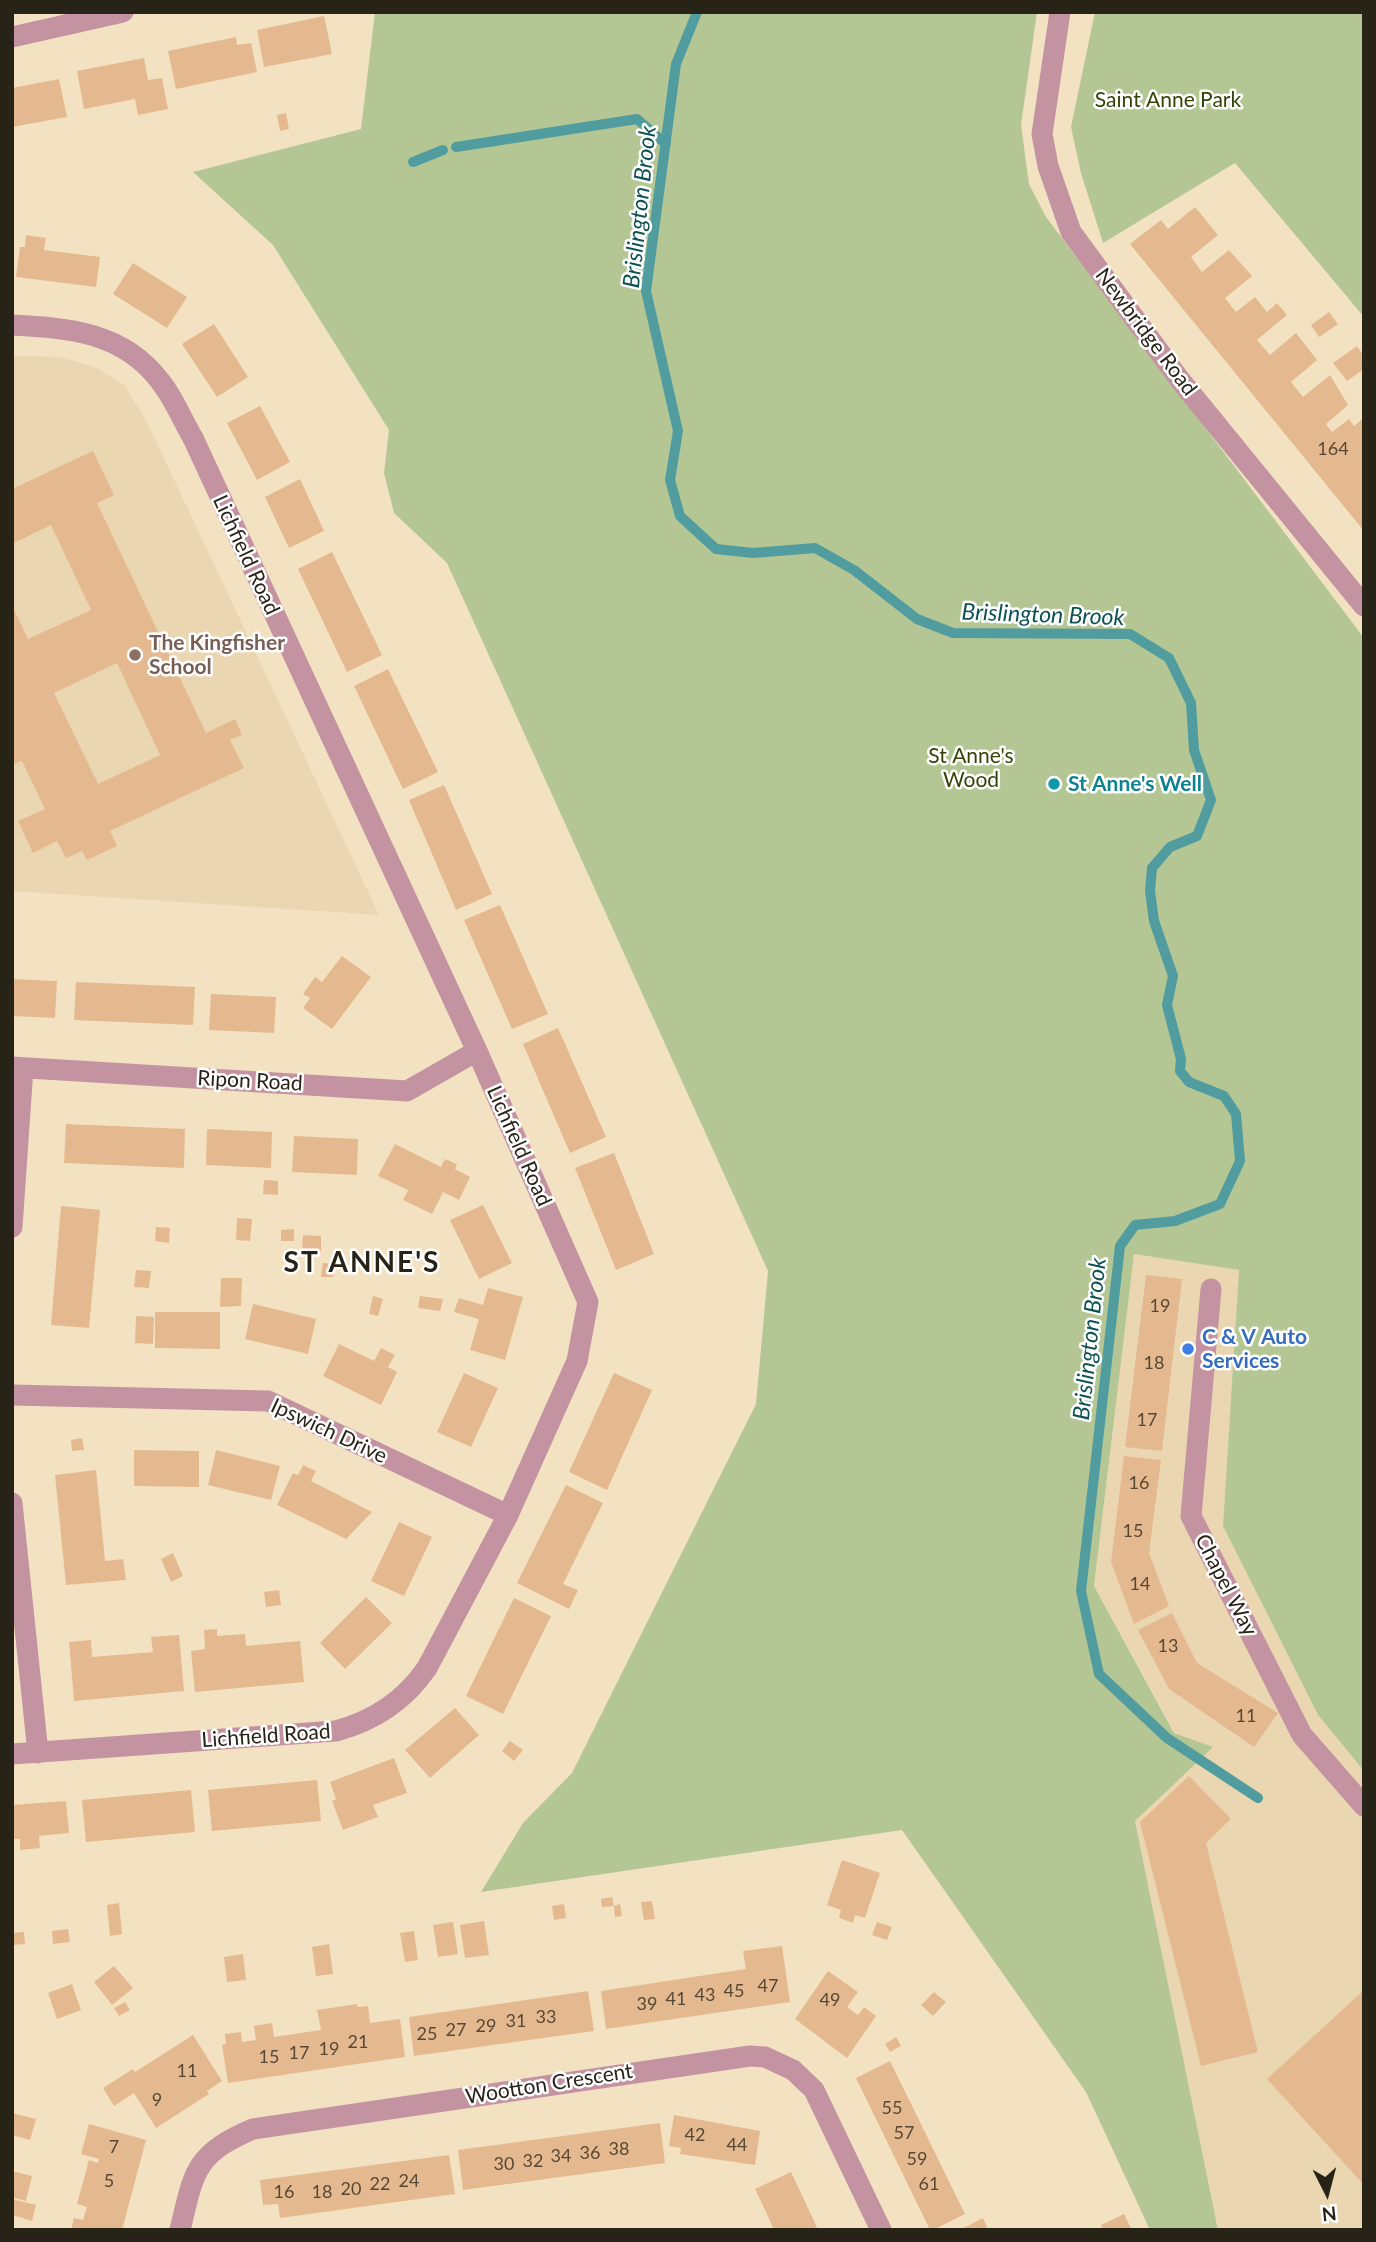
<!DOCTYPE html>
<html>
<head>
<meta charset="utf-8">
<style>
  body { margin:0 }
  #map { position:relative; width:1376px; height:2242px; overflow:hidden; background:#f2e2c2; font-family:Lato,sans-serif }
  canvas { display:block }
  .frame { position:absolute; inset:0; border:14px solid #282317; pointer-events:none }
  .north { position:absolute; left:1292px; top:2158px; width:70px; height:70px; -webkit-text-stroke:5px #fff; paint-order:stroke; rotate:174deg; font-size:19px; font-weight:700; line-height:28px; text-align:center; color:#282317 }
  .north::after { content:''; display:block; margin:auto; width:24px; height:32px; background:#282317; clip-path:polygon(50% 0,100% 100%,50% 72%,0 100%) }
</style>
</head>
<body>
<div id="map">
<canvas width="1376" height="2242"></canvas>
<div class="frame"></div>
<div class="north">N</div>
</div>
<script>
const c = document.querySelector('canvas').getContext('2d');
c.lineJoin = 'round';
function fill(path, color) {
  c.fillStyle = color;
  c.fill(path, 'evenodd');
}
function trace(path, color, width, dash) {
  c.strokeStyle = color;
  c.lineWidth = width;
  c.lineCap = dash ? 'butt' : 'round';
  c.setLineDash(dash || []);
  c.stroke(path);
}
function write(font, color, halo, rows, align = 'center') {
  c.font = font + ' Lato,sans-serif';
  c.lineWidth = 5;
  c.setLineDash([]);
  c.textBaseline = 'middle';
  c.strokeStyle = halo;
  c.fillStyle = color;
  for (const [text, x, y, turn = 0] of rows) {
    c.save();
    c.translate(x, y);
    c.rotate((+turn || 0) * Math.PI / 180);
    c.textAlign = isNaN(turn) ? turn : align;
    if (halo) c.strokeText(text, 0, 0);
    c.fillText(text, 0, 0);
    c.restore();
  }
}
fill(new Path2D(`
  M12 356 59 357 95 367 124 385 146 420 379 915 12 891Z
  M1134 1254 1239 1270 1223 1526 1318 1715 1364 1771V2230H1218L1135 1821 1175 1733 1094 1586Z`), '#ead7b1');
fill(new Path2D(`
  M375 12H1037L1021 125 1029 184 1046 217 1364 638V1771L1318 1715 1223 1526 1239 1270 1134 1254 1094 1586 1174 1733 1213 1747 1135 1821 1218 2230H1150L1086 2092 902 1830 481 1892 523 1823 572 1773 756 1404 768 1271 447 563 394 513 384 473 389 430 273 245 193 172 361 129Z
  M1095 12H1364V317L1235 163 1103 243 1081 173 1071 127Z`), '#b5c695');
trace(new Path2D(`
  M697 12 676 64 646 291 678 431 670 480 680 516 716 549 753 553 815 548 854 570 917 619 953 633 1130 634 1169 658 1191 703 1194 750 1211 800 1197 836 1170 847 1152 868 1150 891 1154 921 1173 976 1167 1005 1181 1059 1180 1071 1189 1082 1224 1096 1236 1114 1240 1161 1220 1204 1175 1221 1135 1225 1120 1246 1081 1591 1099 1674 1167 1738 1258 1798
  M456 147 637 119 666 144
  M413 162 443 150`), '#519c9e', 10);
fill(new Path2D(`
  M324 16 332 54 264 67 257 30Z
  M236 37 237 45 251 43 257 72 176 89 168 51Z
  M144 58 148 80 162 78 168 109 138 115 135 99 84 109 77 71Z
  M59 79 67 117 12 127V88Z
  M286 113 289 129 280 131 277 115Z
  M1195 207 1218 235 1191 257 1202 272 1229 250 1252 276 1225 298 1236 312 1255 297 1267 312 1277 303 1287 315 1257 340 1270 355 1296 333 1317 360 1291 382 1303 397 1330 375 1348 405 1326 424 1332 432 1349 419 1354 426 1364 418V531L1130 244 1161 220 1168 229Z
  M26 235 46 238 44 250 100 257 96 287 16 277 20 247H25Z
  M133 263 187 297 167 328 113 294Z
  M1329 312 1338 324 1319 337 1311 325Z
  M214 324 248 377 217 397 182 344Z
  M1357 346 1364 356V369L1347 381 1333 363Z
  M260 406 290 462 257 480 227 423Z
  M93 451 114 495 97 503 206 733 235 719 242 735 230 740 244 768 110 831 117 846 87 860 82 851 66 858 57 841 33 853 18 821 45 809 22 761 14 764 12 761V605L28 639 91 610 51 525 12 544V489ZM117 663 160 755 98 784 54 693Z
  M300 479 324 531 289 548 265 497Z
  M332 552 382 655 347 672 298 569Z
  M388 669 438 772 403 789 354 686Z
  M444 785 492 894 456 910 409 800Z
  M500 905 548 1014 512 1029 464 920Z
  M342 956 371 977 332 1029 303 1008 310 998 303 994 315 977 322 982Z
  M12 979 57 981 55 1018 12 1016Z
  M76 982 195 987 193 1025 74 1020Z
  M211 994 276 997 274 1033 209 1030Z
  M558 1028 606 1137 570 1153 523 1044Z
  M66 1124 185 1129 184 1168 64 1163Z
  M207 1129 272 1132 271 1168 206 1165Z
  M294 1136 358 1139 357 1175 292 1172Z
  M395 1144 441 1167 445 1159 457 1164 455 1169 470 1177 459 1200 443 1192 432 1214 403 1200 408 1190 378 1176Z
  M614 1153 654 1254 616 1270 575 1168Z
  M264 1180 278 1181V1195L263 1194Z
  M483 1205 512 1263 479 1279 450 1220Z
  M61 1206 100 1210 89 1328 51 1325Z
  M237 1218 252 1219 250 1241 236 1240Z
  M156 1227 170 1228 169 1243 155 1241Z
  M294 1229V1241H281V1230Z
  M303 1235 321 1236V1251H302Z
  M323 1263 335 1264 333 1277H321Z
  M136 1270 151 1271 149 1288 134 1287Z
  M1146 1275 1182 1279 1162 1451 1125 1447Z
  M221 1278H242L241 1306 220 1307Z
  M488 1288 523 1297 505 1360 470 1350 479 1319 454 1312 459 1298 483 1305Z
  M373 1296 383 1299 378 1316 369 1314Z
  M420 1296 443 1299 440 1311 418 1308Z
  M253 1304 316 1319 308 1354 245 1339Z
  M155 1312H220V1349L155 1348Z
  M136 1316 154 1317 153 1344 135 1343Z
  M339 1344 374 1361 381 1348 395 1355 388 1367 397 1372 381 1405 323 1376Z
  M464 1373 498 1388 471 1447 437 1432Z
  M614 1373 652 1390 607 1490 569 1472Z
  M82 1438 84 1450 72 1451 71 1440Z
  M134 1450 199 1451V1487L134 1486Z
  M216 1450 280 1466 271 1500 208 1485Z
  M1124 1456 1161 1460 1149 1553 1169 1606 1134 1624 1111 1562Z
  M303 1465 316 1471 311 1481 372 1512 346 1539 277 1505 293 1473 298 1475Z
  M96 1470 105 1561 123 1559 126 1580 66 1585 55 1475Z
  M566 1485 603 1503 563 1584 578 1590 569 1609 517 1583Z
  M399 1522 432 1537 404 1596 371 1581Z
  M173 1553 183 1576 171 1582 161 1559Z
  M279 1590 281 1605 266 1607 264 1592Z
  M366 1597 392 1623 345 1669 320 1643Z
  M514 1598 551 1616 503 1714 466 1696Z
  M1172 1613 1197 1663 1278 1713 1254 1747 1169 1689 1138 1630Z
  M217 1629V1636L245 1634 246 1646 300 1641 304 1682 195 1692 191 1651 205 1649 204 1630Z
  M179 1635 184 1691 74 1701 69 1642 91 1640 92 1657 153 1652 151 1637Z
  M455 1708 479 1735 430 1778 405 1750Z
  M510 1741 523 1750 514 1761 502 1751Z
  M394 1758 407 1793 373 1805 378 1817 343 1830 332 1801 336 1799 330 1782Z
  M1189 1776 1231 1819 1206 1843 1258 2052 1201 2066 1140 1822Z
  M317 1780 321 1821 212 1831 208 1790Z
  M191 1790 195 1832 86 1842 82 1800Z
  M66 1801 69 1833 39 1836 40 1848 20 1850V1839H12V1805Z
  M842 1860 880 1873 865 1918 855 1915 853 1923 839 1918 841 1910 827 1905Z
  M612 1897 614 1906 620 1904 622 1916 615 1917 614 1906 602 1907 601 1899Z
  M652 1901 655 1919 644 1920 641 1902Z
  M119 1903 122 1934 110 1936 107 1905Z
  M564 1904 566 1918 554 1920 552 1906Z
  M484 1921 489 1955 465 1958 460 1925Z
  M453 1922 458 1954 438 1957 433 1925Z
  M877 1922 892 1927 887 1940 872 1935Z
  M68 1929 70 1942 53 1944 52 1931Z
  M414 1931 418 1960 405 1962 400 1933Z
  M24 1932 25 1944 12 1945V1933Z
  M329 1944 333 1974 316 1976 312 1947Z
  M782 1946 790 2002 606 2029 601 1991 746 1969 743 1951Z
  M243 1954 246 1980 227 1982 224 1957Z
  M114 1966 133 1988 112 2005 94 1982Z
  M828 1971 858 1992 847 2007 858 2015 864 2007 876 2016 847 2058 795 2019Z
  M72 1984 81 2010 57 2019 48 1993Z
  M1364 1990V2185L1267 2079Z
  M588 1991 594 2031 414 2056 409 2017Z
  M934 1992 946 2002 933 2016 921 2005Z
  M125 2002 130 2010 119 2016 114 2008Z
  M357 2004V2007L368 2006 370 2023 400 2019 405 2057 228 2083 222 2045 226 2044 225 2034 241 2032 242 2042 256 2040 254 2026 272 2023 274 2037 321 2030 317 2010Z
  M193 2035 222 2081 207 2091 209 2094 156 2128 134 2093 114 2106 103 2088 133 2069 135 2072Z
  M896 2037 901 2046 890 2052 885 2044Z
  M890 2061 965 2214 933 2230H930L856 2078Z
  M12 2113 36 2119 30 2140 12 2135Z
  M674 2115 760 2131 755 2165 680 2154 681 2148 669 2146Z
  M660 2123 665 2163 463 2190 458 2150Z
  M89 2124 146 2140 122 2230H71L74 2218 83 2220 87 2207 77 2204 89 2160 98 2163 99 2159 81 2154Z
  M449 2155 455 2194 280 2218 278 2204 263 2205 260 2180Z
  M12 2171 32 2176 26 2201 12 2197Z
  M791 2172 815 2223 818 2230H774L767 2214 755 2189Z
  M12 2199 36 2205 32 2221 12 2215Z
  M1124 2214 1132 2230H1103L1101 2225Z
  M983 2218 988 2230H960Z`), '#e5b98f');
trace(new Path2D(`
  M1060 12 1042 134 1048 166 1071 232 1180 380 1364 606
  M12 37 123 12
  M12 325C69 328 123 332 160 381 174 398 182 420 193 438L477 1051 588 1302 577 1361 508 1515 427 1668C405 1700 373 1721 336 1731L12 1754
  M12 1067 407 1091 477 1051
  M12 1227 23 1068
  M1211 1289 1191 1516 1302 1735 1364 1806
  M12 1395 268 1401 508 1515
  M12 1503 38 1753
  M180 2230C194 2172 194 2154 253 2129L750 2056 765 2057 793 2070 814 2090 881 2230`), '#c393a1', 21);
for (const [x, y, r, color] of [
  [135,655,7,"#8d6e63"],
  [1054,784,7,"#0f9aa8"],
  [1188,1349,7,"#3f7fe0"]
]) {
  const dot = new Path2D();
  dot.arc(x, y, r, 0, 2 * Math.PI);
  c.fillStyle = color;
  c.fill(dot);
  trace(dot, '#fff', 2.5);
}
write('18px', '#574835', null, [
  ["164",1333,449],
  ["19",1160,1306],
  ["18",1154,1363],
  ["17",1147,1420],
  ["16",1139,1483],
  ["15",1133,1531],
  ["14",1140,1584],
  ["13",1168,1646],
  ["11",1246,1716],
  ["47",768,1986],
  ["45",734,1991],
  ["43",705,1995],
  ["41",676,1999],
  ["49",830,2000],
  ["39",647,2004],
  ["33",546,2017],
  ["31",516,2021],
  ["29",486,2026],
  ["27",456,2030],
  ["25",427,2034],
  ["21",358,2042],
  ["19",329,2049],
  ["17",299,2053],
  ["15",269,2057],
  ["11",187,2071],
  ["9",157,2100],
  ["55",892,2108],
  ["57",904,2133],
  ["42",695,2135],
  ["44",737,2145],
  ["7",114,2147],
  ["38",619,2149],
  ["36",590,2153],
  ["34",561,2156],
  ["59",917,2159],
  ["32",533,2161],
  ["30",504,2164],
  ["5",109,2181],
  ["24",409,2181],
  ["22",380,2184],
  ["61",929,2184],
  ["20",351,2189],
  ["16",284,2192],
  ["18",322,2192]
]);
write('21px', '#344306', '#fff', [
  ["Saint Anne Park",1168,100],
  ["St Anne's",971,756],
  ["Wood",971,780]
]);
write('21px', '#282317', '#fff', [
  ["Newbridge Road",1146,332,53],
  ["Lichfield Road",246,555,65],
  ["Ripon Road",250,1081,3],
  ["Lichfield Road",519,1146,66],
  ["Ipswich Drive",329,1431,25],
  ["Chapel Way",1226,1585,63],
  ["Lichfield Road",266,1736,-4],
  ["Wootton Crescent",549,2084,-9]
]);
write('bold 21px', '#785e54', '#fff', [
  ["The Kingfisher",149,643],
  ["School",149,667]
], 'left');
write('bold 21px', '#0d838f', '#fff', [
  ["St Anne's Well",1068,784]
], 'left');
write('bold 21px', '#366cbe', '#fff', [
  ["C & V Auto",1202,1337],
  ["Services",1202,1361]
], 'left');
write('italic 23px', '#0e5153', '#fff', [
  ["Brislington Brook",640,207,-84],
  ["Brislington Brook",1043,615,2],
  ["Brislington Brook",1090,1339,-84]
]);
c.letterSpacing = '2px';
write('bold 28px', '#282317', '#fff', [
  ["ST ANNE'S",362,1263]
]);
c.letterSpacing = '0px';
</script>
</body>
</html>
